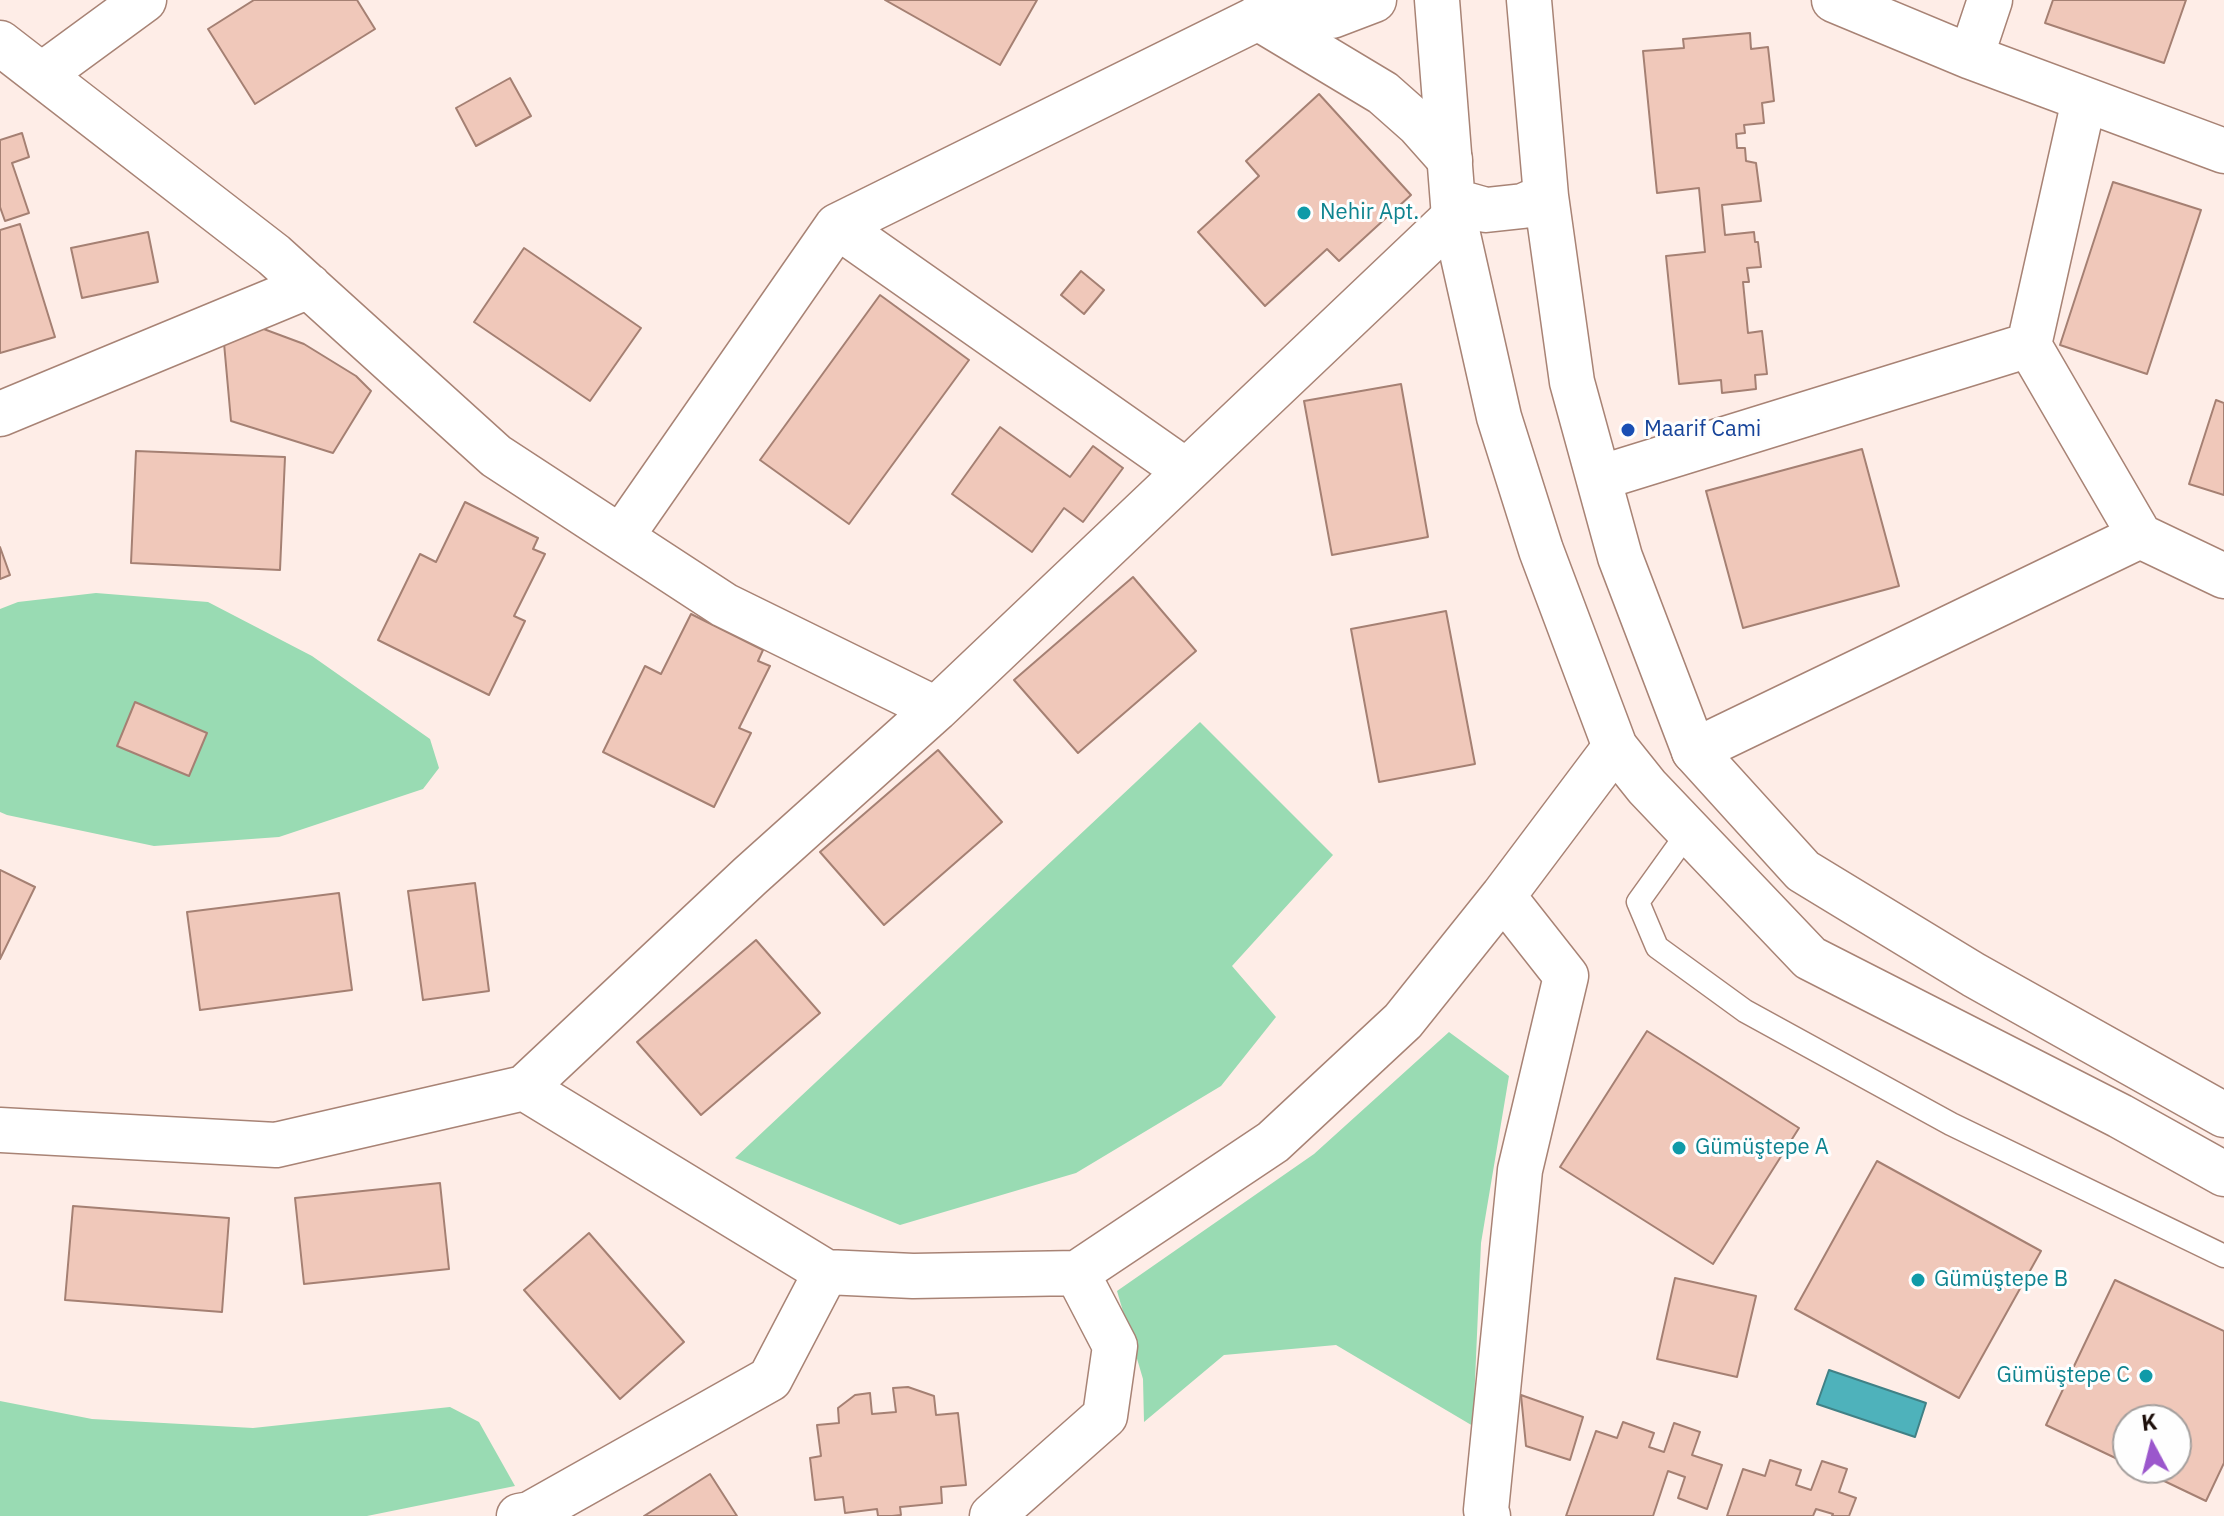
<!DOCTYPE html>
<html>
<head>
<meta charset="utf-8">
<style>
  body { margin:0 }
  #map { position:relative; width:2224px; height:1516px; overflow:hidden; background:#feede7; font-family:"IBM Plex Sans",sans-serif }
  canvas { display:block }
  .north { position:absolute; left:2112px; top:1404px; width:80px; height:80px; box-sizing:border-box; background:#fefefe; border:2px solid #a49f9d; border-radius:50%; rotate:353deg; font-size:22px; font-weight:700; line-height:32px; text-align:center; color:#1e100c }
  .north::after { content:''; display:block; margin:auto; width:28px; height:36px; background:#9b57cc; clip-path:polygon(50% 0,100% 100%,50% 72%,0 100%) }
</style>
</head>
<body>
<div id="map">
<canvas width="2224" height="1516"></canvas>
<div class="north">K</div>
</div>
<script>
const c = document.querySelector('canvas').getContext('2d');
c.lineJoin = 'round';
function fill(path, color) {
  c.fillStyle = color;
  c.fill(path, 'evenodd');
}
function trace(path, color, width, dash) {
  c.strokeStyle = color;
  c.lineWidth = width;
  c.lineCap = dash ? 'butt' : 'round';
  c.setLineDash(dash || []);
  c.stroke(path);
}
function write(font, color, halo, rows, align = 'center') {
  c.font = font + ' "IBM Plex Sans",sans-serif';
  c.lineWidth = 6;
  c.setLineDash([]);
  c.textBaseline = 'middle';
  c.strokeStyle = halo;
  c.fillStyle = color;
  for (const [text, x, y, turn = 0] of rows) {
    c.save();
    c.translate(x, y);
    c.rotate((+turn || 0) * Math.PI / 180);
    c.textAlign = isNaN(turn) ? turn : align;
    if (halo) c.strokeText(text, 0, 0);
    c.fillText(text, 0, 0);
    c.restore();
  }
}
fill(new Path2D(`
  M96 593 208 602 312 656 430 739 439 768 423 789 279 837 154 846 7 815 0 812V609L18 602Z
  M1200 722 1333 855 1232 966 1276 1017 1221 1086 1076 1173 900 1225 735 1158Z
  M1449 1032 1509 1076 1481 1243 1473 1426 1336 1345 1224 1355 1144 1422 1143 1379 1117 1291 1314 1154Z
  M0 1401 92 1419 253 1428 450 1407 479 1422 515 1486 367 1516H0Z`), '#99dbb3');
const water = new Path2D(`
  M1829 1370 1926 1403 1915 1437 1817 1404Z`);
fill(water, '#4eb2bb');
trace(water, '#408186', 2);
const building = new Path2D(`
  M254 0H357L375 29 255 104 208 29Z
  M885 0H1037L1000 65Z
  M2053 0H2186L2164 63 2045 23Z
  M1750 33 1751 49 1768 47 1774 101 1762 103 1764 123 1744 125 1745 133 1736 134 1737 148H1745L1746 161 1756 163 1761 201 1722 205 1725 235 1754 232 1755 242H1758L1761 267 1747 268 1749 282H1743L1748 333 1762 331 1767 374 1755 375 1756 389 1722 393 1721 380 1679 384 1666 256 1705 252 1699 188 1657 193 1643 51 1684 48 1683 39Z
  M510 78 531 116 476 146 456 108Z
  M1319 94 1411 195 1339 261 1327 249 1265 306 1198 232 1259 176 1246 161Z
  M22 133 29 157 12 163 29 213 5 221 0 207V140Z
  M2113 182 2201 210 2147 374 2060 345Z
  M20 224 55 337 0 353V230Z
  M148 232 158 282 82 298 71 248Z
  M524 248 641 328 590 401 474 322Z
  M1081 271 1104 290 1084 314 1061 295Z
  M880 295 969 360 849 524 760 460Z
  M261 328 304 344 356 376 371 391 333 453 231 421 223 332Z
  M1401 384 1428 537 1332 555 1304 401Z
  M2216 400 2224 403V495L2189 484Z
  M1000 427 1070 477 1093 446 1123 468 1083 522 1064 508 1032 552 952 494Z
  M1862 449 1899 586 1743 628 1706 491Z
  M136 451 285 457 280 570 131 563Z
  M465 502 538 538 533 549 545 554 514 616 525 621 489 695 378 640 420 554 436 562Z
  M0 547 10 575 0 579Z
  M1133 577 1196 651 1078 753 1014 680Z
  M1446 611 1475 764 1379 782 1351 629Z
  M691 614 763 650 758 661 770 666 739 728 751 733 714 807 603 752 645 666 661 674Z
  M135 702 207 733 189 776 117 746Z
  M938 750 1002 822 884 925 820 852Z
  M0 870 35 887 0 959Z
  M475 883 489 991 423 1000 408 891Z
  M339 893 352 990 200 1010 187 912Z
  M756 940 820 1013 701 1115 637 1042Z
  M1647 1031 1799 1128 1713 1264 1560 1167Z
  M1877 1161 2041 1251 1959 1398 1795 1309Z
  M440 1183 449 1269 304 1284 295 1198Z
  M73 1206 229 1218 222 1312 65 1300Z
  M589 1233 684 1342 620 1399 524 1290Z
  M1675 1278 1756 1296 1737 1377 1657 1359Z
  M2115 1280 2224 1331V1463L2206 1501 2137 1468H2176V1420H2128V1464L2046 1425Z
  M908 1387 934 1396 936 1415 958 1413 966 1485 941 1487 942 1503 900 1507 901 1515 892 1516H878L877 1509 845 1513 843 1497 815 1500 810 1458 821 1456 817 1425 839 1423 838 1408 855 1395 870 1393 872 1414 896 1412 893 1388Z
  M1521 1395 1583 1417 1570 1460 1526 1446Z
  M1623 1422 1654 1433 1649 1447 1664 1452 1674 1423 1700 1432 1692 1455 1722 1465 1707 1509 1678 1498 1685 1477 1668 1471 1653 1516H1566L1596 1431 1617 1438Z
  M1770 1460 1801 1470 1796 1485 1811 1490 1822 1461 1847 1469 1839 1492 1856 1498 1849 1516H1832L1833 1514 1816 1509 1813 1516H1727L1743 1469 1765 1476Z
  M710 1474 737 1516H644Z`);
fill(building, '#f0c8ba');
trace(building, '#a58073', 2);
const lane = new Path2D(`
  M1689 831 1638 902 1657 947 1745 1011 1951 1124 2224 1256`);
const street = new Path2D(`
  M1834 0 1971 57 2224 151
  M1258 17 1332 16 1374 0
  M0 43 274 255 496 456 724 605 936 709
  M1971 57 1990 0
  M43 74 144 0
  M2084 100 2029 345 2140 536 2224 576
  M837 226 1186 471
  M0 414 309 286
  M1599 478 2029 345
  M621 537 837 226 1258 18 1383 93 1418 124 1450 160
  M1694 751 2140 536
  M524 1088 826 1272 913 1276 1077 1273 1273 1142 1403 1021 1503 896 1615 747
  M0 1130 276 1145 524 1088 750 876 936 709 1454 217
  M519 1516 530 1514 770 1379 826 1272
  M992 1516 1105 1416 1115 1346 1077 1273
  M1488 1516 1486 1510 1520 1170 1566 976 1503 896`);
const secondary = new Path2D(`
  M1437 0 1454 217 1499 417 1541 550 1615 747 1647 787 1810 958 2120 1116 2224 1174
  M1529 0 1546 196 1572 382 1620 557 1694 751 1803 871 1974 975 2224 1115
  M1454 201 1486 210 1523 206 1546 196`);
trace(lane, '#a88375', 25);
trace(street, '#a88375', 47);
trace(secondary, '#a88375', 47);
trace(lane, '#fff', 22);
trace(street, '#fff', 44);
trace(secondary, '#fff', 44);
for (const [x, y, r, color] of [
  [1304,213,8,"#0f9aa8"],
  [1628,430,8,"#1a4fb4"],
  [1679,1148,8,"#0f9aa8"],
  [1918,1280,8,"#0f9aa8"],
  [2146,1376,8,"#0f9aa8"]
]) {
  const dot = new Path2D();
  dot.arc(x, y, r, 0, 2 * Math.PI);
  c.fillStyle = color;
  c.fill(dot);
  trace(dot, '#fefefe', 3);
}
write('22px', '#0d838f', '#fefefe', [
  ["Nehir Apt.",1320,213],
  ["Gümüştepe A",1695,1148],
  ["Gümüştepe B",1934,1280],
  ["Gümüştepe C",2130,1376,"right"]
], 'left');
write('22px', '#164399', '#fefefe', [
  ["Maarif Cami",1644,430]
], 'left');
</script>
</body>
</html>
